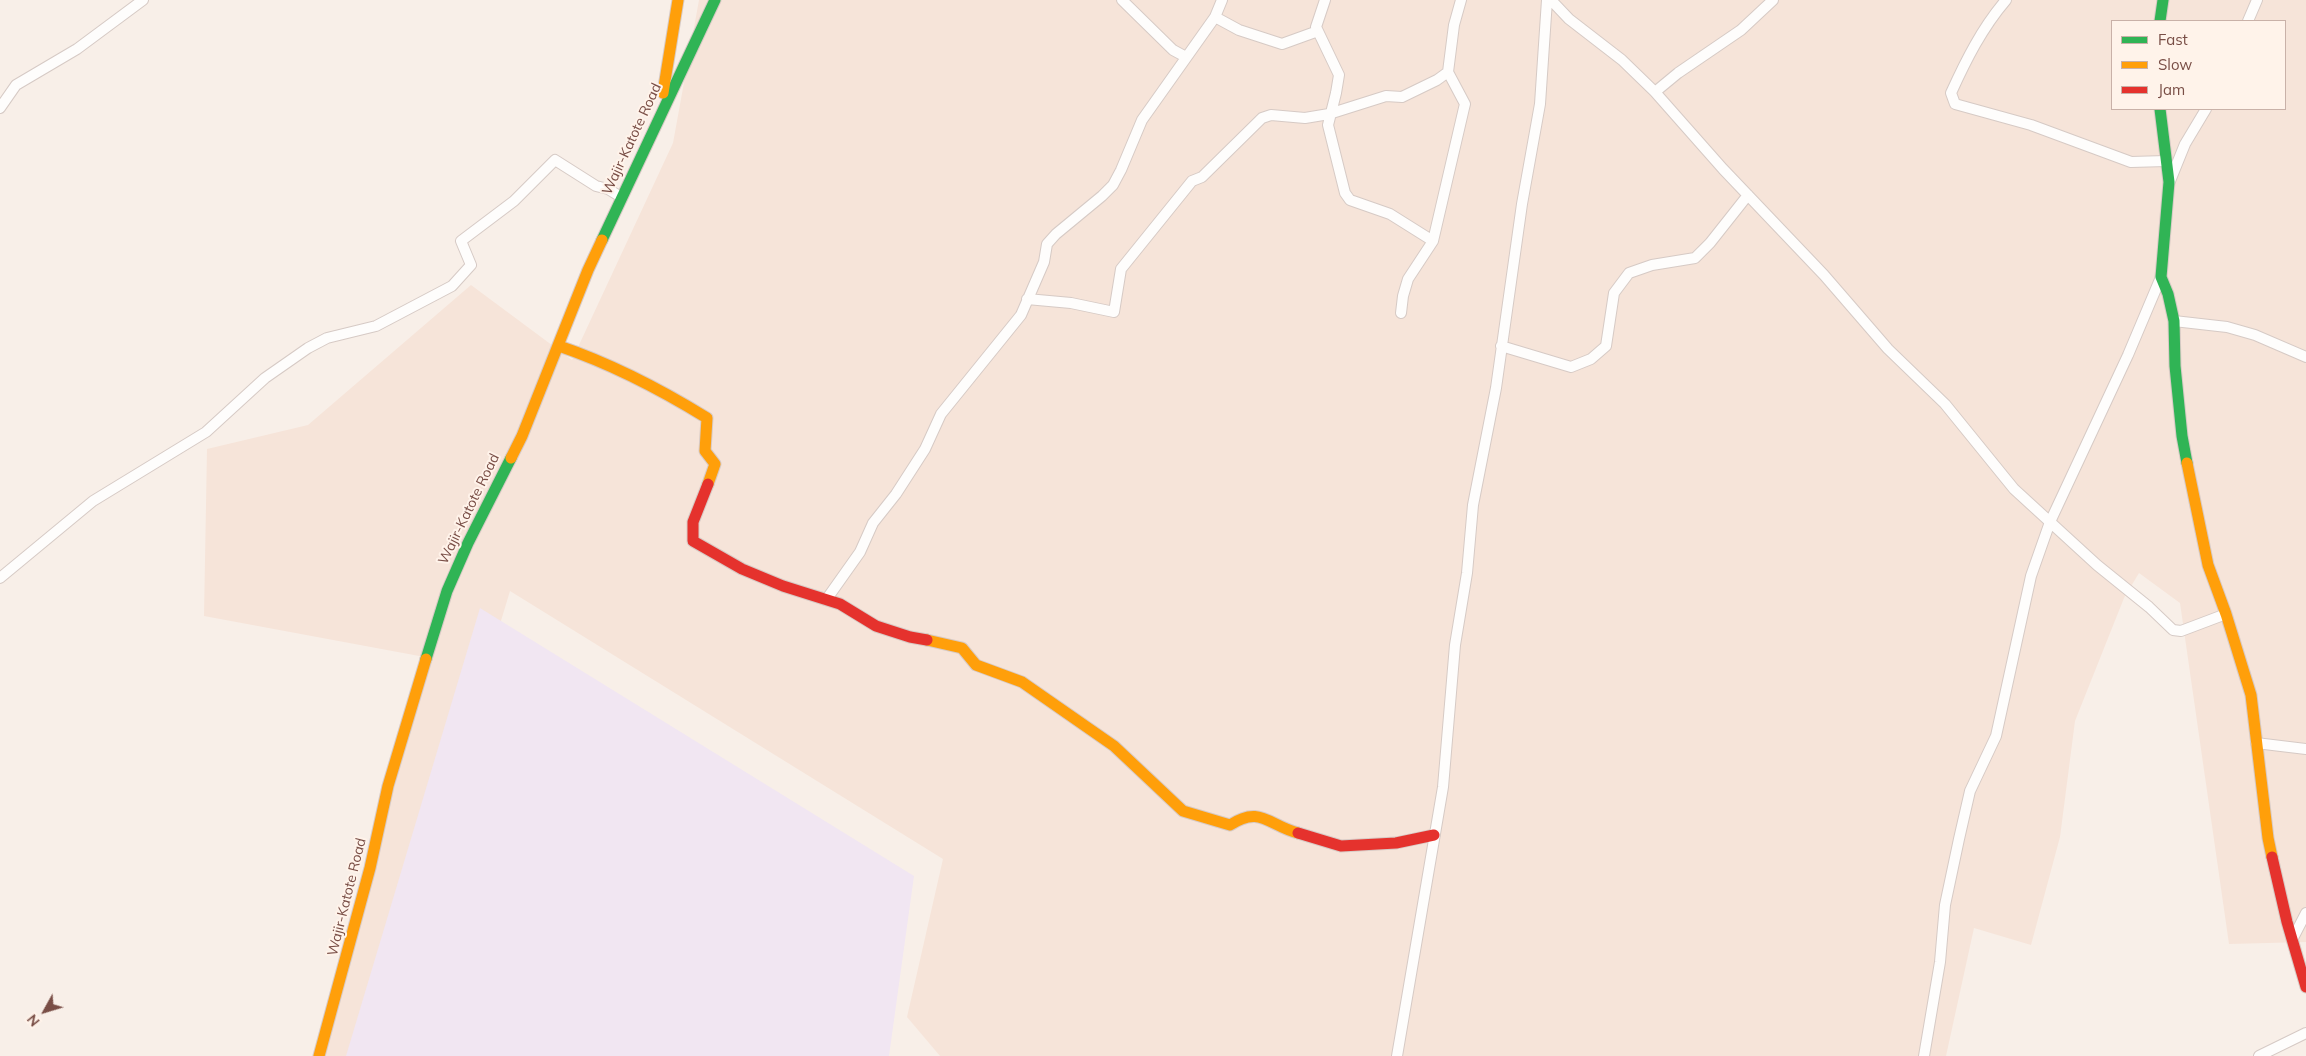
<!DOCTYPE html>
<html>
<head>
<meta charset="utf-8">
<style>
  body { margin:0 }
  #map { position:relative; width:2306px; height:1056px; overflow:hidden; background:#f8efe8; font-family:Mulish,sans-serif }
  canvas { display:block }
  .legend { position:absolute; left:2111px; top:20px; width:175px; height:90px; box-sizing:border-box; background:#fff3ea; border:1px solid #c9b1a8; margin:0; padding:6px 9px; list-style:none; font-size:15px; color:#794e46 }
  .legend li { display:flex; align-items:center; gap:10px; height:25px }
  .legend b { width:25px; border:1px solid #c9b1a8 }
  .north { position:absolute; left:20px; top:986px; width:50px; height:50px; -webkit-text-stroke:4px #fff3ea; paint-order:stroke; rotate:231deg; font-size:14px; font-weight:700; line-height:20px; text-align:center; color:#794e46 }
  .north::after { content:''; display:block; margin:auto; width:18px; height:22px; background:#794e46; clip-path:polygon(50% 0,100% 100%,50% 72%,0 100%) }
</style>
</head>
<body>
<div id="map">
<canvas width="2306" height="1056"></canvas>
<ul class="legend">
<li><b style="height:6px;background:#30b455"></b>Fast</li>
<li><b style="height:6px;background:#ff9f0a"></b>Slow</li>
<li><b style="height:6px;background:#e5322d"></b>Jam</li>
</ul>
<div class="north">N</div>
</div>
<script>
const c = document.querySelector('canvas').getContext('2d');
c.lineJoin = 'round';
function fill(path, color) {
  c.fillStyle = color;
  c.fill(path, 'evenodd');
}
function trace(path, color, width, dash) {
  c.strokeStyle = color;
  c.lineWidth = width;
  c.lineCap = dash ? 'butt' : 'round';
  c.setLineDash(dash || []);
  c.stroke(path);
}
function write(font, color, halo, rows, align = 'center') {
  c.font = font + ' Mulish,sans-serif';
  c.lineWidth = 4;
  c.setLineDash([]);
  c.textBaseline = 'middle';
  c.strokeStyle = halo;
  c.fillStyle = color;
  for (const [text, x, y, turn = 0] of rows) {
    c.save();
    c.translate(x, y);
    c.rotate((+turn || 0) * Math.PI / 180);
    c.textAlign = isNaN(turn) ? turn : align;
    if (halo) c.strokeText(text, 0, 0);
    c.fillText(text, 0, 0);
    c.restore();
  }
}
fill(new Path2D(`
  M699 0H2306V942L2229 944 2180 603 2139 573 2124 598 2075 721 2060 837 2031 945 1974 928 1946 1056H940L907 1017 943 859 510 591 451 786 669 1056H320L430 658 204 616 207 449 308 425 471 285 572 360 673 143ZM2112 21H2285V109H2112Z`), '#f6e4d9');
fill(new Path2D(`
  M480 608 914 876 889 1056H346Z`), '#f1e6f2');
const street = new Path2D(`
  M1122 0 1173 50 1186 57
  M1325 0 1316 27 1339 75 1336 93 1328 125 1345 193 1350 200 1390 214 1433 241
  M1551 0 1569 19 1622 60 1655 92 1723 169 1824 275 1888 349 1945 404 2014 489 2097 565 2149 607 2173 630 2181 631 2226 614
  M2006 0C1982 28 1966 60 1951 93L1955 104 2031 125 2131 162 2166 161
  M1215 17 1239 30 1282 44 1318 31
  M2248 21 2257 0
  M1655 92 1678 73 1741 30 1773 0
  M0 108 16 85 77 49 143 0
  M2170 181 2185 144 2206 109
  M1027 299 1071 303 1114 312 1121 269 1192 181 1202 177 1262 118 1271 115 1305 118 1329 114 1386 96 1402 97 1437 80 1448 72 1454 25 1461 0
  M1401 313 1403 296 1408 279 1433 241 1464 108 1465 104 1448 72
  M2174 321 2227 327 2255 335 2306 357
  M1501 346 1571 367 1591 359 1606 346 1614 293 1629 273 1652 265 1695 258 1710 243 1748 195
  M0 578 93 501 206 432 265 378 308 348 327 338 376 326 452 286 471 265 461 241 514 201 555 160 596 186 608 189 621 197
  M826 600 860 552 873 523 896 494 925 449 941 414 1021 315 1044 262 1047 244 1056 234 1102 196 1113 185 1121 170 1142 120 1215 17 1222 0
  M2256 743 2306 749
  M2292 940 2306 913
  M1397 1056 1443 787 1455 645 1467 573 1473 505 1496 388 1522 204 1540 104 1547 0
  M1924 1056 1940 962 1945 905 1959 839 1970 791 1996 736 2031 576 2050 522 2128 355 2161 277
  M2259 1056 2306 1033`);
const fast = new Path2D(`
  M2160 21 2163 0
  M2160 109 2169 182 2161 277 2168 294 2174 321 2175 366 2182 436 2187 463
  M602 240 715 0
  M426 659 447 591 468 543 511 458`);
const slow = new Path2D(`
  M663 93 678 0
  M559 346C612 364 660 389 707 418L705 451 715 464 708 484
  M511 458 522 436 588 270 602 240
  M2187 463 2208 565 2226 614 2251 695 2268 838 2272 857
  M927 640 962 648 976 665 1022 682 1114 746 1183 811 1230 825C1260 805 1268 825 1298 833
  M319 1056 370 868 388 786 426 659`);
const jam = new Path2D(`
  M708 484 693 522V541L742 569 783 586 840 604 876 626 910 637 927 640
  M1298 833 1341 846 1396 843 1434 835
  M2272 857 2287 922 2306 987`);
trace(street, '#d6cac5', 12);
trace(fast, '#d7cac5', 13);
trace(slow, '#d7cac5', 13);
trace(jam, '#d7cac5', 13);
trace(street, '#fefdfc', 10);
trace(fast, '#30b455', 11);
trace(slow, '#ff9f0a', 11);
trace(jam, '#e5322d', 11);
write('14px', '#794e46', '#fff3ea', [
  ["Wajir-Katote Road",632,139,-65],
  ["Wajir-Katote Road",469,509,-64],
  ["Wajir-Katote Road",347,897,-76]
]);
</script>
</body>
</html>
